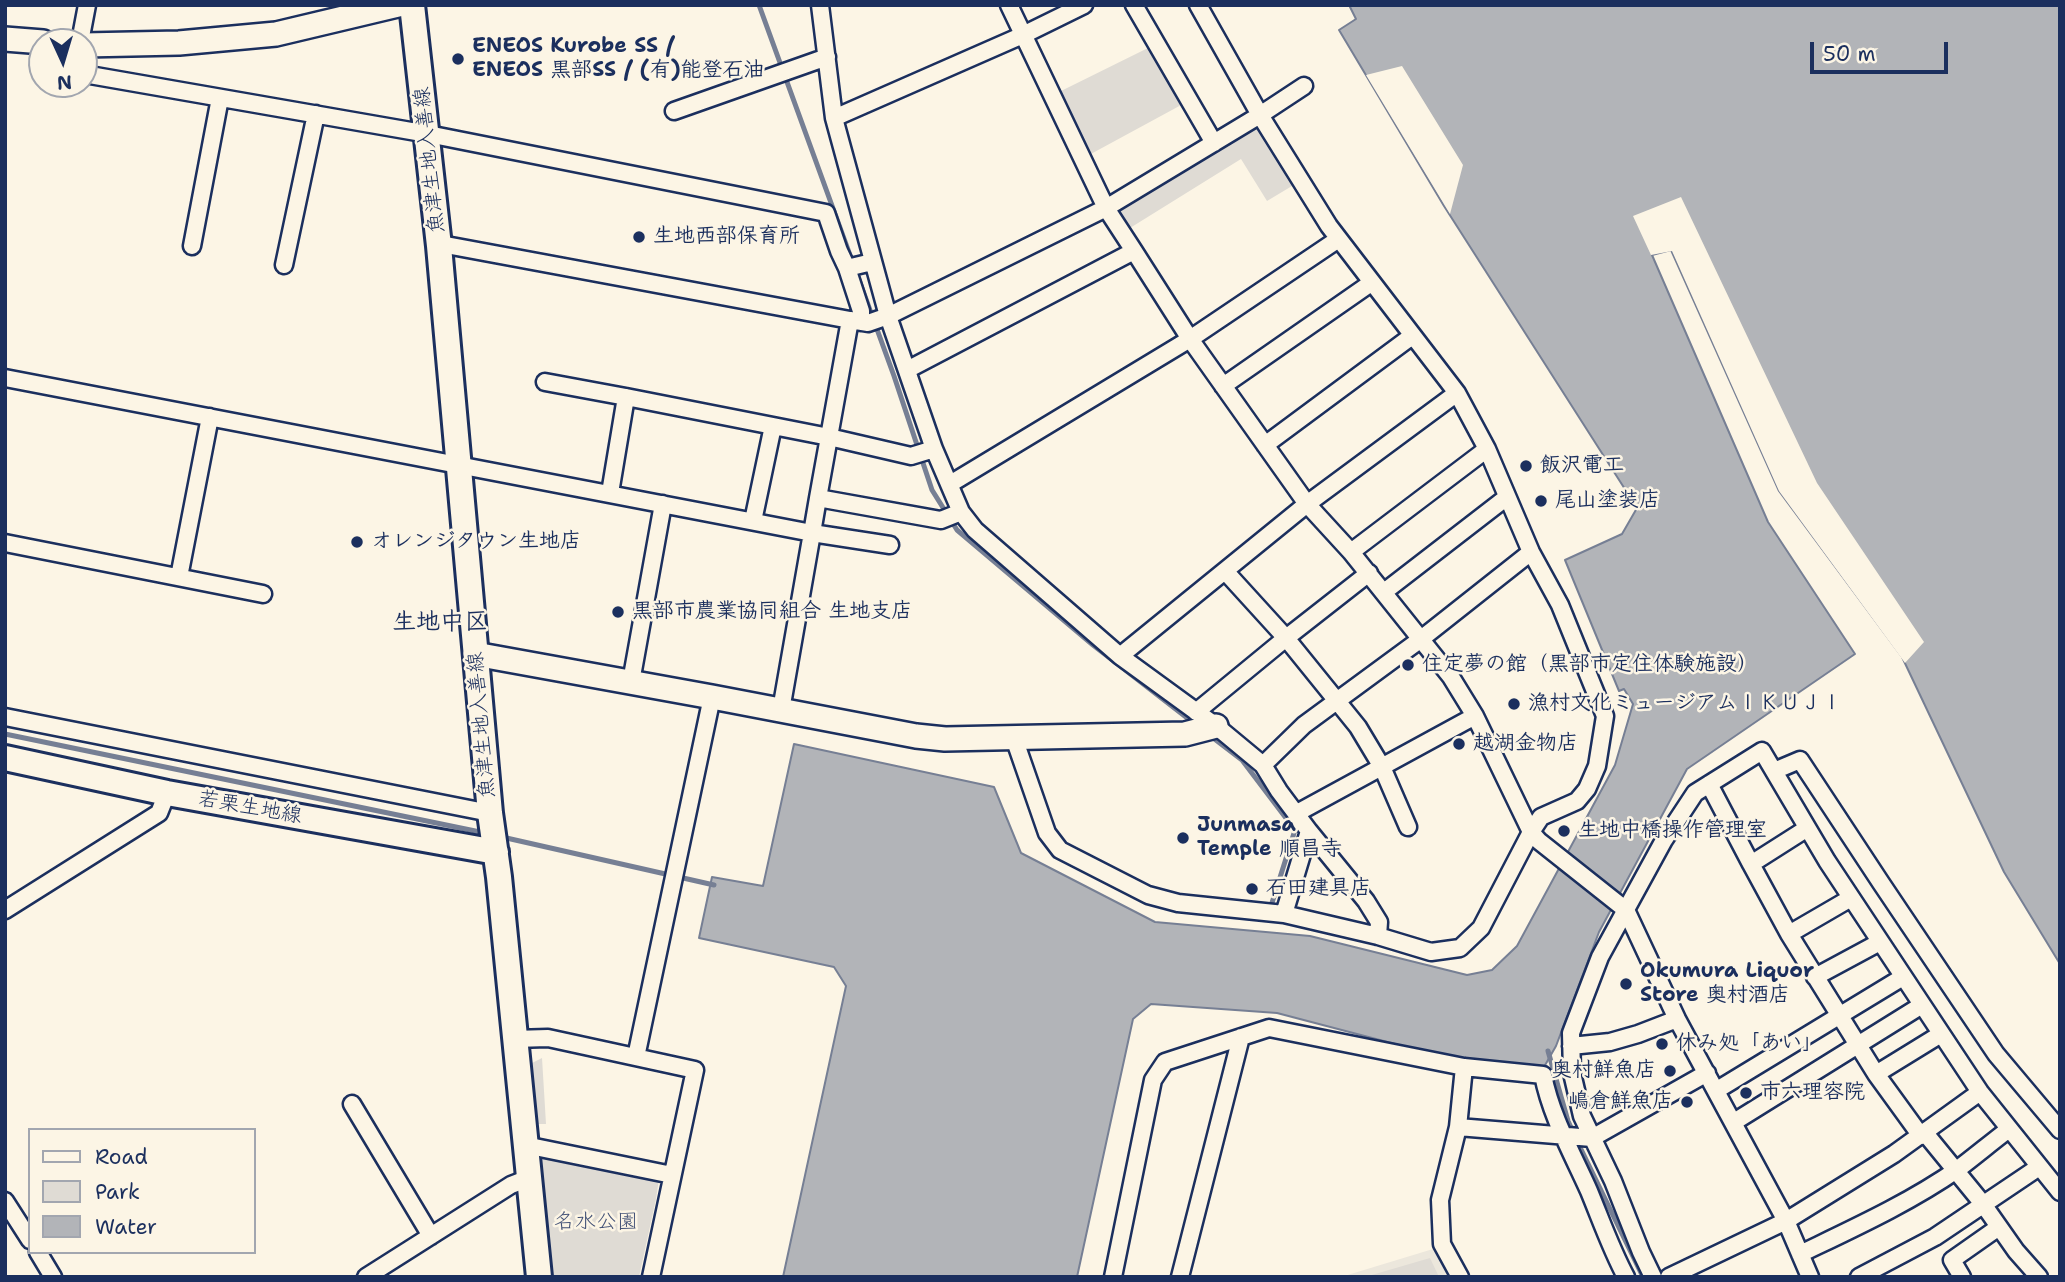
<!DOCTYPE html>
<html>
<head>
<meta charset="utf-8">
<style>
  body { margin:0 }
  #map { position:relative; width:2065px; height:1282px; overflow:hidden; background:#fcf5e5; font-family:"Shantell Sans",sans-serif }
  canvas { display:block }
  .frame { position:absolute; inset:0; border:7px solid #1b2f5e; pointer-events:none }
  .legend { position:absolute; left:28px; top:1128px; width:228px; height:126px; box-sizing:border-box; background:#fcf5e5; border:2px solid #a2a6af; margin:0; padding:9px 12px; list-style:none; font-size:21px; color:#1b2f5e }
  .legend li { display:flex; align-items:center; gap:14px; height:35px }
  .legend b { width:35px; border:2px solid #a2a6af }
  .north { position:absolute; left:28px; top:28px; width:70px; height:70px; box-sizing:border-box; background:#fcf5e5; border:2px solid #a2a6af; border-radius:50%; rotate:176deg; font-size:19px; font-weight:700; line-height:28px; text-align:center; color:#1b2f5e }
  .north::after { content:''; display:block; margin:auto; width:24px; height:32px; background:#1b2f5e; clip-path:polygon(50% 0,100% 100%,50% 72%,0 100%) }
  .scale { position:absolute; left:1810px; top:42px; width:138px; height:32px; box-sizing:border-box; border:4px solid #1b2f5e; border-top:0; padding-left:9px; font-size:21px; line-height:24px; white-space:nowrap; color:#1b2f5e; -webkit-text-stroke:5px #fcf5e5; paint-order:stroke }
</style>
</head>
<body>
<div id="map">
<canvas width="2065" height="1282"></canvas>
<div class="frame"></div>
<ul class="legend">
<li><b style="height:9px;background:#fcf5e5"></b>Road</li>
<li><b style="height:19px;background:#dfdbd4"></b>Park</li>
<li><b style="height:19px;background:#b2b4b8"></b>Water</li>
</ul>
<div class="north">N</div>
<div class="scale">50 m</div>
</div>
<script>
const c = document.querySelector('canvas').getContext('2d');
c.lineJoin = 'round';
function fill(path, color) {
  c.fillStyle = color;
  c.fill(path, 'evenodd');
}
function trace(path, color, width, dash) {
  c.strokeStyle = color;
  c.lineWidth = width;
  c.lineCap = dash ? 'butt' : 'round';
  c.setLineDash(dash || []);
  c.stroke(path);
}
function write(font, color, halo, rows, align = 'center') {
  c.font = font + ' "Shantell Sans","Klee One",sans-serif';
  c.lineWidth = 5;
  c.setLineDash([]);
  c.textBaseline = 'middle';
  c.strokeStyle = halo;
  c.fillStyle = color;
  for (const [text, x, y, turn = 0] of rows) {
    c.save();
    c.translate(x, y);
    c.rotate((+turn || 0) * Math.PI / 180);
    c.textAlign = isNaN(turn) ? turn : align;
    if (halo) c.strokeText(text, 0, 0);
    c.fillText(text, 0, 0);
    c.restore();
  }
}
fill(new Path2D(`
  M1433 1249 1450 1277H1341Z`), '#ece7dc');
fill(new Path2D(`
  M1152 46 1183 104 1089 155 1059 92Z
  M1259 121 1297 183 1267 201 1241 159 1130 228 1117 208Z
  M542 1058 546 1124H534L528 1065Z
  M536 1155 659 1179 656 1199 639 1277H549Z
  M1430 1258 1439 1277H1365Z`), '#dfdbd4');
const water = new Path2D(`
  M1349 5H2060V964L2004 872 1902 657 1779 491 1671 250 1652 255 1768 522 1855 654 1687 769 1599 932 1556 1046 1544 1067 1437 1055 1277 1013 1151 1004 1133 1019 1077 1277H783L846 986 834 967 699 938 712 877 763 886 794 744 994 787 1021 853 1155 922 1310 936 1467 975 1492 970 1517 946 1615 765 1633 704 1624 689 1619 691 1565 560 1622 534 1637 508 1444 206 1339 30 1356 19Z`);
fill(water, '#b2b4b8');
trace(water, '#767f94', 2);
fill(new Path2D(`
  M1402 66 1463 165 1450 214 1366 75Z
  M1681 197 1817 483 1924 642 1905 663 1779 491 1672 251 1651 255 1633 216Z`), '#fcf5e5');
trace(new Path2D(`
  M759 5 894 376 932 490 957 530 1093 645 1195 724
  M5 734 485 833
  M1208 734 1242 760 1295 830 1271 906
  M502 837 714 885
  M1548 1051 1568 1121 1573 1132
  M1577 1141 1643 1277`), '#767f94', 5);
const street = new Path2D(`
  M820 5 834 118 888 316 934 449 961 512 975 530 1120 656 1216 726 1263 765 1279 791 1309 831 1284 914
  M1009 5 1106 208 1134 251 1190 339 1307 504 1351 552 1451 677 1475 716 1531 832 1539 841 1626 910 1677 1019 1786 1221 1810 1277
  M1134 5 1214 143
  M80 42 87 5
  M84 74 428 134 826 213 839 251 847 268 872 262
  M674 111 827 57
  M834 118 1023 35 1084 5
  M192 246 220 98
  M439 246 446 245 850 320
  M284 265 316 114
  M847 268 861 311V322
  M907 370 1134 251
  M5 378 812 533 818 498 941 520 961 512
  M545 382 626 397
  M1223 386 1371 283
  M1265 445 1412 336
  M950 484 1190 339 1337 240
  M610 493 626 397 829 437 850 320 868 323 888 316 1106 208 1260 115 1304 86
  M818 498 829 437 911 456 934 449
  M753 521 773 426
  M5 543 263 594
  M1351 552 1487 449
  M1369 573 1286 638 1358 727 1382 767 1408 827
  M179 577 210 417
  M1384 592 1507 497
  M1120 656 1307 504 1457 393
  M631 682 663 504
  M781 710 812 533 890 545
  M1196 712 1286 638 1225 571
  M5 717 490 813
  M1014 738 1047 833 1060 850 1148 895 1178 903 1284 914 1378 936 1431 952 1460 948 1481 928 1531 832 1541 817 1577 801 1587 789 1597 766 1605 716 1560 605 1531 552 1487 449 1457 393 1329 226 1260 115 1198 5
  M1263 765 1304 725 1421 639 1531 552
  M1774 771 1800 760 1881 883 1996 1054 2060 1130
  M1709 784 1751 864 1806 829
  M1297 813 1475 716
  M1309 831 1366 901 1379 922 1378 936
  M1751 864 1789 934 1851 898
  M5 910 159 813 167 793
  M1789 934 1876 1074 1921 1136
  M1815 977 1880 942
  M514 1039 548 1038 695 1070 651 1277
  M1571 1046 1610 1042 1638 1034 1677 1019
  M636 1057 712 697
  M1876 1074 1941 1034
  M1717 1090 1903 977
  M352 1104 431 1236
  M1734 1122 1922 1005
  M1458 1127 1592 1138 1707 1073
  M1925 1133 1983 1204 2016 1251 2039 1277
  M525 1145 672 1175
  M5 1201 30 1240
  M38 1252 53 1277
  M1800 1254C1854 1228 1909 1203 1958 1169 1975 1156 1992 1142 2009 1129
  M366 1277 511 1185 529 1178
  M1113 1277 1153 1080 1165 1062 1269 1028 1464 1067 1543 1075C1551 1116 1572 1153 1589 1191 1601 1220 1611 1249 1626 1277
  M1180 1277 1241 1037
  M1460 1277 1442 1244 1440 1200 1458 1127 1464 1067
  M1653 1277 1641 1252 1613 1181 1582 1116 1572 1073 1571 1033 1600 957 1664 840 1695 793 1762 751 1827 861 1980 1092 2060 1192
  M1669 1277 1786 1221 1894 1154 1980 1092
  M1859 1277 1935 1237 2039 1167
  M1962 1277 1952 1260 1999 1227`);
const secondary = new Path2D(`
  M5 39 43 42
  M84 45 179 43 276 34 398 5
  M475 654 712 697 916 736 945 739 1185 734 1216 726`);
const primary = new Path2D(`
  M412 5 439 246 490 813 499 877 539 1277
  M5 758 167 793 496 852`);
trace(street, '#1b2f5e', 21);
trace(secondary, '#1b2f5e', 28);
trace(primary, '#1b2f5e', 30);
trace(street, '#fcf5e5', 16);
trace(secondary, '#fcf5e5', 23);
trace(primary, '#fcf5e5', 24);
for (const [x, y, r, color] of [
  [458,59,7,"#1b2f5e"],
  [639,237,7,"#1b2f5e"],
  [1526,466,7,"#1b2f5e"],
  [1541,501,7,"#1b2f5e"],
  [357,542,7,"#1b2f5e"],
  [618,612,7,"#1b2f5e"],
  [1408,665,7,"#1b2f5e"],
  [1514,704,7,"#1b2f5e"],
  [1459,744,7,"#1b2f5e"],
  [1564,831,7,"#1b2f5e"],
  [1183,838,7,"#1b2f5e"],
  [1252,889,7,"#1b2f5e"],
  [1626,984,7,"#1b2f5e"],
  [1662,1044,7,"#1b2f5e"],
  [1670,1071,7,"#1b2f5e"],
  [1746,1093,7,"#1b2f5e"],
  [1687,1102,7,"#1b2f5e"]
]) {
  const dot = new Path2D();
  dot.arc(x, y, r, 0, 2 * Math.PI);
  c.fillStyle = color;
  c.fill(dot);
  trace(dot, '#fcf5e5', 2.5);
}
write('bold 21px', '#1b2f5e', '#fcf5e5', [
  ["ENEOS Kurobe SS /",472,47],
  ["ENEOS 黒部SS / (有)能登石油",472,71],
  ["生地西部保育所",653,237],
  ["飯沢電工",1540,466],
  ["尾山塗装店",1555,501],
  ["オレンジタウン生地店",371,542],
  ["黒部市農業協同組合 生地支店",632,612],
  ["住定夢の館（黒部市定住体験施設）",1422,665],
  ["漁村文化ミュージアムＩＫＵＪＩ",1528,704],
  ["越湖金物店",1473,744],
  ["Junmasa",1197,826],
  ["Temple 順昌寺",1197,850],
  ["生地中橋操作管理室",1578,831],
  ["石田建具店",1266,889],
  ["Okumura Liquor",1640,972],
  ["Store 奥村酒店",1640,996],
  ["休み処「あい」",1676,1044],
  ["奥村鮮魚店",1656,1071,"right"],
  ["市六理容院",1760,1093],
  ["嶋倉鮮魚店",1673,1102,"right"]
], 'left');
write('21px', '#1b2f5e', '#fcf5e5', [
  ["魚津生地入善線",430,160,-96],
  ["魚津生地入善線",482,725,-95],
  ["若栗生地線",250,808,10]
]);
write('21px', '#425176', '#fcf5e5', [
  ["名水公園",596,1223]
]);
write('bold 24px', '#1b2f5e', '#fcf5e5', [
  ["生地中区",440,623]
]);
</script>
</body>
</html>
